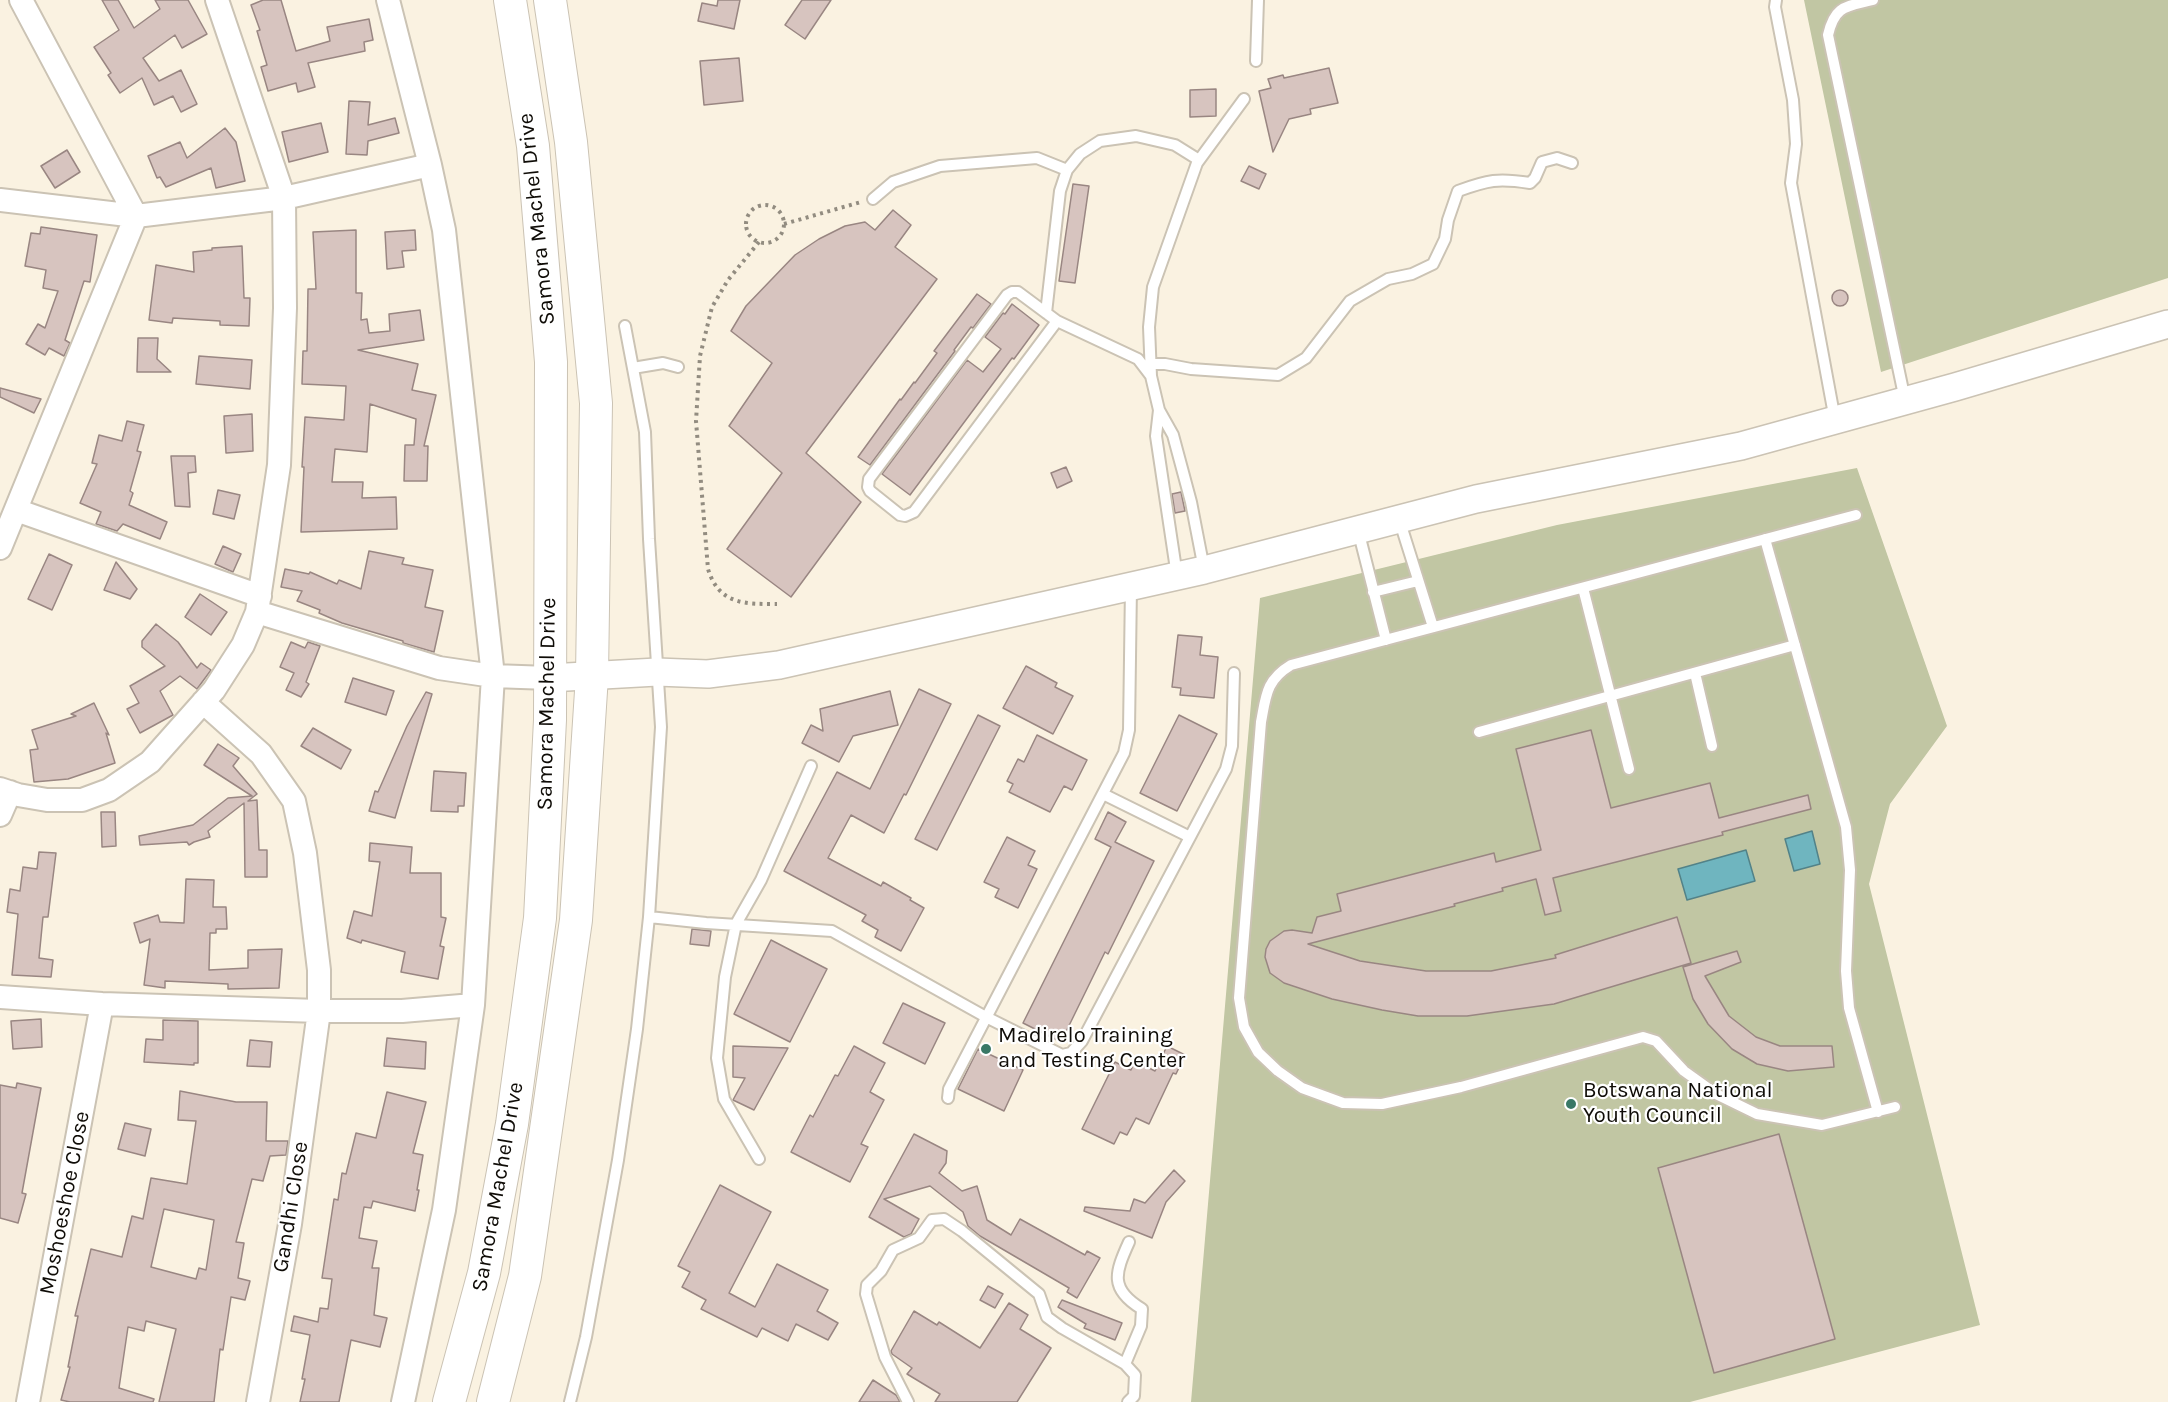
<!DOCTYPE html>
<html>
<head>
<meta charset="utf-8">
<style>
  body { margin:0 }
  canvas { display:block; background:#faf2e1 }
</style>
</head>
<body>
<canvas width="2168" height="1402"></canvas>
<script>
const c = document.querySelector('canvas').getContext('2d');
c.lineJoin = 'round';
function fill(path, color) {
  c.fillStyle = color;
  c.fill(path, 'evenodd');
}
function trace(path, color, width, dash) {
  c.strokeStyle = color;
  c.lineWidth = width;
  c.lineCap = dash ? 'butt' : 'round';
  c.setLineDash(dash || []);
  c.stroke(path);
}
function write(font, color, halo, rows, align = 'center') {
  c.font = font + ' Karla,sans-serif';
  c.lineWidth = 4.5;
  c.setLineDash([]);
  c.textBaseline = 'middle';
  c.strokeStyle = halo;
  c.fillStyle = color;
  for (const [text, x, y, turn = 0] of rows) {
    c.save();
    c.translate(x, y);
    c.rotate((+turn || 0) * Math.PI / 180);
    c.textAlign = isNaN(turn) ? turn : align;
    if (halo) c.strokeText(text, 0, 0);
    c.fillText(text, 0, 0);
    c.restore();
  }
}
fill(new Path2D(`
  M1804 0H2168V278L1881 372Z
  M1857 468 1947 726 1890 804 1869 884 1980 1325 1690 1402H1191L1260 598 1557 525Z`), '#c1c6a3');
const water = new Path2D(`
  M1812 831 1820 864 1794 871 1785 839Z
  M1746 850 1755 881 1687 900 1678 869Z`);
fill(water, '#6fb5bf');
trace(water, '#528288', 1.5);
const building = new Path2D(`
  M102 0H118L134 28 160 9 155 0H188L207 34 182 48 175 35 143 58 159 81 181 70 197 104 181 112 173 96 154 105 142 78 120 93 108 75 111 73 94 47 119 30Z
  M263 0H281L296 51 330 41 327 27 369 19 373 40 364 42 365 51 308 63 315 87 298 92 296 83 268 91 261 67 267 65 257 31 260 30 251 5Z
  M718 0H740L734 29 698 21 702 3 717 6Z
  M802 0H831L805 39 785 25Z
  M739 58 743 101 704 105 700 61Z
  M1329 68 1338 103 1310 109 1311 114 1289 119 1273 152 1259 91 1271 88 1268 79 1283 75 1284 78Z
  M1216 89V116L1190 117V90Z
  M349 101 370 102 368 125 395 118 399 133 368 141 367 155 346 154Z
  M321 123 328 152 289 162 282 132Z
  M225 128 236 142 245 181 216 188 211 168 166 187 160 177 157 178 148 156 180 142 187 158Z
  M67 150 80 172 55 188 41 166Z
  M1249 166 1266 174 1259 189 1241 181Z
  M1073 184 1089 186 1075 283 1059 281Z
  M893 210 911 225 895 247 937 279 806 453 861 502 791 597 727 549 782 473 729 426 772 363 731 331 746 306 795 255 819 239 845 226 865 222 875 230Z
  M41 227 97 235 90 282 84 281 65 340 70 343 64 356 49 348 45 355 26 344 38 324 45 328 58 291 43 288 46 270 25 266 31 233 40 234Z
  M356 230V293H362L361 320 367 319 369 333 390 331 389 314 420 310 424 340 358 350 418 364 412 390 436 395 424 446H428L427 481H404L405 445H414L416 419 370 404 367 452 335 449 332 482H363L362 498 396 497 397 529 301 532 304 467H302L305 417 344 420 346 386 302 384 303 351H307L308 289H316L313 232Z
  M415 230 416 250 402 251 404 267 387 269 385 232Z
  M242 246 244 298H250L249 326 220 325V321L173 318 172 323 149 320 156 265 194 272 193 252 212 250V248Z
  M1832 298a8 8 0 1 1 16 0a8 8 0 1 1-16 0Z
  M977 294 991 304 973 328 971 327 954 350 955 351 870 465 858 457 900 399 901 400 914 382 915 383 937 353 934 351Z
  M1012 304 1039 325 1014 359 1012 358 910 495 882 474 967 360 983 372 1001 349 985 337 1003 313 1005 314Z
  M138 338H158L157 359 171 372H137Z
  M199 356 252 360 250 389 196 384Z
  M0 388 41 399 34 413 0 397Z
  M252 414 253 451 226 453 224 416Z
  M127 421 144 425 137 451 141 452 130 491 133 493 129 505 167 522 160 539 123 524 117 531 96 524 101 512 80 503 97 464 92 463 99 435 122 441Z
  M171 456H195L196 472 188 473 190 507 175 506Z
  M1066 467 1072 481 1057 488 1051 473Z
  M218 490 240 495 234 519 213 514Z
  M1181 492 1185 511 1175 513 1172 494Z
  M223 546 241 554 233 572 215 564Z
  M369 551 404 558 402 564 433 570 425 607 443 611 434 652 403 643V641L342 623 319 613 320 610 297 601 302 591 281 587 285 569 309 574 310 572 337 584 339 580 361 589Z
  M49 554 72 565 52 610 28 599Z
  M116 562 137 589 130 599 104 590Z
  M200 594 227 612 211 635 185 617Z
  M156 624 178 642 197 668 201 663 211 670 197 689 180 676 160 691 173 715 140 733 127 709 139 703 130 686 165 666 142 647V641Z
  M1178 635 1202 637 1200 655 1218 657 1214 698 1180 695 1181 688 1172 687Z
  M291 642 305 648 308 642 320 646 306 682 309 684 301 697 286 690 294 673 280 667Z
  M1026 666 1057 683 1055 687 1073 696 1053 734 1003 708Z
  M353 678 394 691 386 715 345 702Z
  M919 689 951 704 906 795 904 794 884 833 851 815 828 858 881 886 883 882 911 898 910 900 924 908 901 951 875 937 878 930 862 921 866 915 784 871 837 772 870 789Z
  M890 691 898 725 853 736 839 762 802 743 811 725 823 731 820 709Z
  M426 692 432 694 395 818 369 811 375 791 378 792 407 726Z
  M94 703 109 735 106 733 115 763 68 779 34 782 30 750 38 749 32 730 76 716 71 714Z
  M978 715 1000 726 937 850 915 839Z
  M1179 715 1217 734 1177 811 1140 793Z
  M313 728 351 750 341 769 301 746Z
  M1591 730 1611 808 1710 783 1719 818 1808 795 1811 809 1722 832 1723 835 1553 878 1561 911 1545 915 1536 879 1502 888 1503 891 1454 904 1455 906 1308 944 1360 961 1426 971H1491L1556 958 1555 955 1677 917 1691 963 1554 1004 1467 1016H1418L1382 1010 1332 999 1284 983 1270 973 1265 957 1266 949 1270 941 1284 931 1292 930 1312 933 1317 917 1341 911 1337 894 1494 853 1496 862 1541 850 1516 749Z
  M1037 735 1087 760 1072 790 1064 786 1050 812 1009 792 1013 784 1007 781 1018 759 1024 762Z
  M218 744 239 758 233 766 257 794 248 801 257 800 259 850H267V877H245L244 803 208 831 210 837 194 842 189 845 187 842 140 845 139 836 193 825 228 798 252 796 204 765Z
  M434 771 466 773 464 806H458V812L431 811Z
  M101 812H115L116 846 102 847Z
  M1108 812 1126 822 1115 842 1154 861 1108 954 1105 952 1061 1042 1023 1023 1111 847 1095 839Z
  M1007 837 1035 851 1028 865 1037 869 1018 908 995 897 999 889 984 882Z
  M370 843 412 847 410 873H441V917L446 918 440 946 444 947 438 979 401 972 405 952 362 940 361 943 347 938 354 911 372 916 380 862 369 861Z
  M39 852 56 853 48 917H43L39 958 53 960 51 977 12 975 18 914 7 912 10 889 20 891 23 867 37 869Z
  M186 879 214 880 213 907H226L227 929H216V933H210L209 970 248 968V950L282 949 279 988 228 989V984L165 981V988L144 985 150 939 140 943 134 923 158 915 160 922 184 923Z
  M692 929 711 931 709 946 690 944Z
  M771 940 827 969 790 1042 734 1014Z
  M1737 951 1741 962 1705 976 1729 1016 1756 1037 1780 1046H1832L1834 1067 1788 1071 1757 1064 1732 1049 1708 1024 1693 999 1683 967Z
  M903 1003 945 1023 925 1064 883 1043Z
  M41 1019 42 1047 13 1049 11 1021Z
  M163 1020 198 1021V1063H194V1065L144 1062 146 1039 163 1040Z
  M387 1038 426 1042 425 1069 384 1066Z
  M250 1040 272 1042 270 1067 247 1066Z
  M733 1046 788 1048 754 1110 733 1100 745 1078 733 1077Z
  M854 1046 885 1063 870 1092 884 1100 861 1144 868 1147 850 1182 791 1152 810 1115 813 1117 835 1075 838 1076Z
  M1167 1046 1185 1055 1176 1074 1173 1073 1149 1124 1136 1118 1127 1135 1120 1132 1114 1144 1082 1129 1115 1062 1131 1070 1135 1061 1155 1071Z
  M978 1049 1023 1070 1004 1111 958 1089Z
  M17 1083 41 1088 22 1193 26 1194 18 1223 0 1218V1085L16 1088Z
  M180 1091 236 1102H267L266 1141H288L286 1155 270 1156 263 1181 252 1179 236 1242 244 1243 238 1278 250 1281 245 1300 231 1297 223 1350 220 1349 214 1402H159L176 1329 146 1321 144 1331 128 1327 119 1388 154 1399 153 1402H70L61 1400 70 1367H68L78 1316H75L91 1249 122 1257 132 1216 143 1219 151 1178 187 1184 196 1121 178 1120ZM164 1209 214 1220 206 1270 199 1268 196 1279 151 1267Z
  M387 1092 426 1102 413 1153 423 1155 417 1190H419L415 1211 373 1201 371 1208 364 1207 359 1238 377 1241 372 1268H379L374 1315 387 1318 380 1347 351 1340 339 1402H300L305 1379H302L310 1335 291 1331 294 1316 318 1322 320 1308 328 1309 332 1279 322 1278 334 1199 338 1200 342 1173 346 1174 356 1133 376 1138Z
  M125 1123 151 1129 145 1156 118 1149Z
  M914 1134 947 1151 946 1163 939 1173 962 1191 977 1186 987 1220 1011 1235 1020 1219 1085 1255 1087 1251 1100 1258 1077 1298 1067 1292 1069 1288 980 1236 968 1226 963 1212 930 1186 884 1199 919 1219 911 1234 904 1237 869 1217Z
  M1779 1134 1835 1339 1714 1373 1658 1168Z
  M1174 1170 1185 1181 1166 1202 1152 1238 1084 1211 1085 1207 1130 1211 1134 1199 1145 1203Z
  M720 1185 771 1212 729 1293 755 1307 777 1264 828 1290 817 1311 838 1323 828 1340 796 1324 788 1341 762 1328 757 1337 701 1309 706 1300 682 1287 690 1272 678 1266Z
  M988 1286 1003 1294 995 1308 980 1300Z
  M1062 1300 1122 1323 1115 1340 1084 1328 1086 1324 1058 1307Z
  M1009 1303 1028 1315 1020 1329 1051 1348 1017 1402H935L940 1394 907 1374 912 1368 892 1354 891 1351 914 1311 937 1325 939 1322 980 1348Z
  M873 1380 896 1395 900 1402H859Z`);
fill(building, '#d7c4bf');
trace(building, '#998682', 1.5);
const service = new Path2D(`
  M1776 0 1775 7 1793 100 1796 144 1791 183 1835 420
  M1873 0C1846 7 1835 5 1828 35L1905 400
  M1256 61 1258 0
  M873 199 893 182 940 166 1037 158 1067 170
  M1046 313 1060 191 1067 170 1080 154 1100 141 1136 136 1175 145 1199 160
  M1057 321 914 512 905 516 900 515 870 491 868 487 869 479 1007 295 1012 292H1018L1057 321 1138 359 1151 376
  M1150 364H1165L1191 369 1278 375 1306 358 1350 301 1388 279 1412 274 1433 264 1445 239 1448 220 1458 191C1488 180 1498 178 1530 183L1535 178 1542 162 1557 158 1572 163
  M633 368 663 363 678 367
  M1159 410 1156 436 1177 576
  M1856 515 1291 665C1266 680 1266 696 1261 722L1239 998 1244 1027 1258 1052 1278 1071 1302 1088 1343 1103 1382 1104 1461 1087 1643 1037 1656 1041 1684 1071 1716 1094 1757 1114 1822 1125 1895 1107
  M1399 519 1433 627
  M1358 530 1386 640
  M1765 539 1846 827 1850 870 1846 971 1849 1008 1878 1112
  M1204 569 1191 502 1173 435 1159 410 1151 376 1149 327 1153 287 1197 163 1244 99
  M1583 588 1629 769
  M1373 592 1418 581
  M1695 673 1712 746
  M1479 732 1795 645
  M1103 794 1190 837
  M649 917 706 923 832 931 986 1017 1062 1055 1071 1053 1082 1041 1226 769 1232 746 1234 673
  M948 1098 949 1089 1124 753 1129 730 1131 586
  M759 1159 724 1099 717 1058 725 977 736 924 761 880 811 766
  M1125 1364 1141 1326 1142 1309C1109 1289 1115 1273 1129 1242
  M570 1402 586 1337 618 1160 637 1029 649 917 661 727 649 539 645 432 625 326
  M908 1402 885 1357 866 1294 867 1285 881 1271 893 1250 919 1238 932 1220 944 1219 962 1231 1039 1294 1047 1317 1062 1328 1125 1364 1135 1375 1134 1396 1128 1402`);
const minor = new Path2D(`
  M388 0 430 165 444 230 493 676 473 1005 444 1210 403 1402
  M0 200 136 216 284 198 430 165
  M16 510 260 596
  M0 548 136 216 21 0
  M257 612 439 668 493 676 549 678
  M203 702 261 754 294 801 305 853 319 970V1011L290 1224 258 1402
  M0 789 18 795 47 800H82L109 790 150 762 214 690 243 645 257 612 279 465 285 308 284 198 217 0
  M0 815 10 792
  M0 997 102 1004 319 1011H402L473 1005
  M28 1402 102 1004`);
const tertiary = new Path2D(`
  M549 678 657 672 708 674 779 665 1204 570 1476 499 1741 446 1955 387 2168 324`);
const secondary = new Path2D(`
  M449 1402 484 1273 512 1124 540 918 550 720 551 362 533 146 510 0
  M493 1402 525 1276 576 920 592 676 596 403 571 142 550 0`);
trace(service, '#cbc3b4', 14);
trace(minor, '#cbc3b4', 26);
trace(tertiary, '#cbc3b4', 30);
trace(secondary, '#cbc3b4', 34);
trace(new Path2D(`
  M746 224a19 19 0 1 1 38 0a19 19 0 1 1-38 0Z
  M784 224 861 202
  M759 242 728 280 712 307 700 356 696 421 708 569C719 605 745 604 777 604`), '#928c80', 4, [3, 4.5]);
trace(service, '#fff', 10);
trace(minor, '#fff', 22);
trace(tertiary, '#fff', 27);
trace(secondary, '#fff', 32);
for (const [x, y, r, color] of [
  [986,1049,6,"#397866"],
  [1571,1104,6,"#397866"]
]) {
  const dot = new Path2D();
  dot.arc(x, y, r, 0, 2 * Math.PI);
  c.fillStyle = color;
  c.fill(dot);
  trace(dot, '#fff', 2);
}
write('22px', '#0f0c07', '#fff', [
  ["Samora Machel Drive",537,219,-96],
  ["Samora Machel Drive",547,704,-89],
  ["Samora Machel Drive",498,1187,-80],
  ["Moshoeshoe Close",65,1203,-79],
  ["Gandhi Close",291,1207,-81]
]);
write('22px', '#0f0c07', '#fff', [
  ["Madirelo Training",998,1036],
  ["and Testing Center",998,1061],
  ["Botswana National",1583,1091],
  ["Youth Council",1583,1116]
], 'left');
</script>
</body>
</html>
